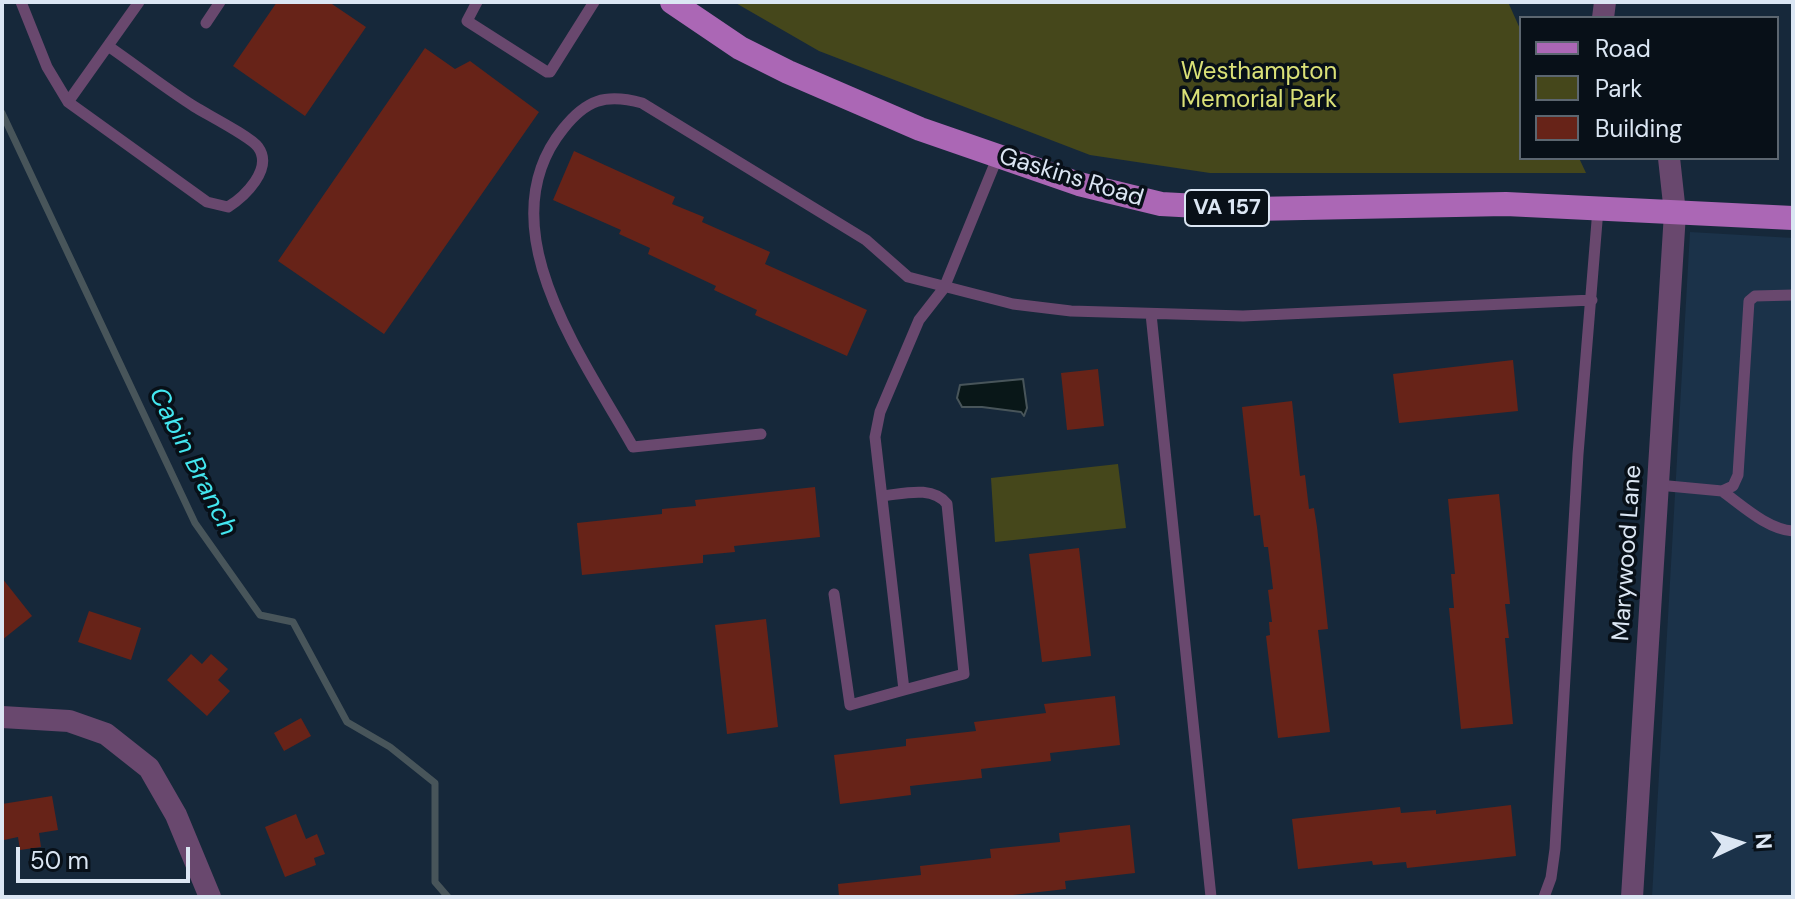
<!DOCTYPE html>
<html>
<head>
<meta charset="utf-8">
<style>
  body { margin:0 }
  #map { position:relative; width:1795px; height:899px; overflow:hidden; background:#16283a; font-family:"DM Sans",sans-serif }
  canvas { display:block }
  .frame { position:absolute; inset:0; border:4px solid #dbe6f3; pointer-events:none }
  .legend { position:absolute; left:1519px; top:16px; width:260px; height:144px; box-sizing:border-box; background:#081018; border:2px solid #5c6670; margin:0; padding:10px 14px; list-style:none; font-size:24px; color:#dbe6f3 }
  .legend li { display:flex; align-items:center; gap:16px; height:40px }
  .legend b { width:40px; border:2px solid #5c6670 }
  .north { position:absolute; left:1699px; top:803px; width:80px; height:80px; -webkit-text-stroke:6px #081018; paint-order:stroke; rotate:86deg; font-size:22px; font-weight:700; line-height:32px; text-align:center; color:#dbe6f3 }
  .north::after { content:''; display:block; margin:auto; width:28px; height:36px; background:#dbe6f3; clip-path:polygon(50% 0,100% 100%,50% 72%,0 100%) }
  .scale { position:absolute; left:16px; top:847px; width:174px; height:36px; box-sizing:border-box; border:4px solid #dbe6f3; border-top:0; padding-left:10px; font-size:24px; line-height:28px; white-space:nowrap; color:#dbe6f3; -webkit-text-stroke:6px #081018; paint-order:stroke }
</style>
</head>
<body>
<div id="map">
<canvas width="1795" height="899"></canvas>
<div class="frame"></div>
<ul class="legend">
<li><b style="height:10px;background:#ab67b5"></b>Road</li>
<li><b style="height:22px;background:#45471b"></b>Park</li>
<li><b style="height:22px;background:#672318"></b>Building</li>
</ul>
<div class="north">N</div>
<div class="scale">50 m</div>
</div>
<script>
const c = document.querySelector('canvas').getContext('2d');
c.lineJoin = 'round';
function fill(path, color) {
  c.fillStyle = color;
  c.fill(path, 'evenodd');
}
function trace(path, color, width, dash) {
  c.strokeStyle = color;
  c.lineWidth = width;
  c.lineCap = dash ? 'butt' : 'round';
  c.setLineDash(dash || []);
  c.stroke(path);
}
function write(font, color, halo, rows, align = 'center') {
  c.font = font + ' "DM Sans",sans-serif';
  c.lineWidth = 7;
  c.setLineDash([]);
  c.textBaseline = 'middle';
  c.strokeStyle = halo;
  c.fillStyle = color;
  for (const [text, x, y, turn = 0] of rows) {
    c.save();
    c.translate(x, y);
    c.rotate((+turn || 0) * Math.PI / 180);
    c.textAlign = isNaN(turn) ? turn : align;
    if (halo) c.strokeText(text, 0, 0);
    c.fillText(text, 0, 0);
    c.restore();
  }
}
fill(new Path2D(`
  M1690 232 1793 238V897H1652Z`), '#1b3249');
fill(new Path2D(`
  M734 2H1508L1521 31V158H1579L1586 173H1210L1090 155 819 51Z
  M1118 464 1126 528 995 542 991 478Z`), '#45471b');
const water = new Path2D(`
  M1023 379 1027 408 1024 416 1021 412 982 407H962L957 398 960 385Z`);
fill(water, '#091718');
trace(water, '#48555a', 2);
trace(new Path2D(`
  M2 113 195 523 260 615 293 622 347 722 390 747 435 783V882L448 897`), '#48555a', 7);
fill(new Path2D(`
  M277 2H329L366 27 305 116 233 66Z
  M425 48 455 69 470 61 539 112 384 334 278 261Z
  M574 151 675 197 672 204 704 217 702 222 770 252 765 264 867 310 847 356 755 315 757 310 714 290 716 286 648 254 650 248 619 234 621 230 553 200Z
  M1513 360 1518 411 1399 423 1393 374Z
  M1098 369 1104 426 1067 430 1061 373Z
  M1292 401 1300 476 1305 475 1309 509 1314 508 1317 527 1328 629 1318 630 1330 732 1278 738 1266 636 1270 635 1269 622H1272L1268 590 1273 589 1268 547H1264L1260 515 1254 516 1242 407Z
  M815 487 820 537 734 546 735 552 703 555V563L582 575 577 523 662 514V509L696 506 695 500Z
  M1499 494 1510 604H1505L1509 638H1505L1513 724 1461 729 1449 608H1454L1451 574H1455L1448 499Z
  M1079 548 1091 656 1042 662 1029 554Z
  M2 578 32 616 2 640Z
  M89 611 141 628 131 660 78 642Z
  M766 619 778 727 727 734 715 625Z
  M191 654 202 664 211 654 228 669 218 680 230 691 207 716 167 680Z
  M1115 696 1120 745 1050 753 1051 761 981 769 982 778 910 786 911 795 840 804 834 755 906 746V739L976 731 974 722 1046 713 1044 704Z
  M301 718 311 736 284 751 274 733Z
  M52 796 58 830 39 833 41 847 20 850 18 837 4 840 2 804Z
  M1511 805 1516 856 1407 868 1406 862 1373 865 1372 861 1298 869 1292 819 1400 807 1401 813 1436 810V814Z
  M296 814 306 839 317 834 325 854 314 858 316 865 285 877 265 827Z
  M1130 825 1135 873 1065 881 1066 889 995 897H839L838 884 921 875 920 866 991 858 990 849 1060 842 1059 833Z`), '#672318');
trace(new Path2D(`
  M21 2 47 67 68 102 207 202 228 207C244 197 274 169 258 147 251 137 208 115 195 107 165 88 137 66 108 46
  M477 2 467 21 547 72H550L594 2
  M206 23 220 2
  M68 102 139 2
  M1151 314 1211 897
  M761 434 633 447C584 359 484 227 563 129 586 100 605 93 642 103L866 240 908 277 1013 304 1071 311 1243 316 1592 300
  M1658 485 1722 491 1733 486 1738 475 1749 301 1755 296 1793 295
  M1722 491C1743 506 1767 529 1793 531
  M882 496C903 494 932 485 947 504L964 674 904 690 875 437 880 412 919 320 944 288 998 156
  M834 594 850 705 904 690
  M1544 897 1551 878 1555 849 1578 454 1598 209`), '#69486e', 11);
trace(new Path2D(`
  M1603 18 1605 2
  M2 717 69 721 106 734 149 768 176 815 210 897
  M1632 897 1675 213 1669 158`), '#69486e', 22);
trace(new Path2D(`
  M672 2 740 48 788 72 920 129 1079 184 1161 204 1253 209 1506 204 1793 218`), '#ab67b5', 24);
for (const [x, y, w] of [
  [1227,208,84]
]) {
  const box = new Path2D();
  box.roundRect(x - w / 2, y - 18, w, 36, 6);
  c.fillStyle = '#081018';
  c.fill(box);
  trace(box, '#dbe6f3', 2);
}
write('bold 22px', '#dbe6f3', null, [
  ["VA 157",1227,208]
]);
write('24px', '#dae077', '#081018', [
  ["Westhampton",1259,73],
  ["Memorial Park",1259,101]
]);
write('24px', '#dbe6f3', '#081018', [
  ["Gaskins Road",1071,178,17],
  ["Marywood Lane",1628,553,-86]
]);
write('italic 26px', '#43e6ef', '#081018', [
  ["Cabin Branch",192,462,63]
]);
</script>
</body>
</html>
